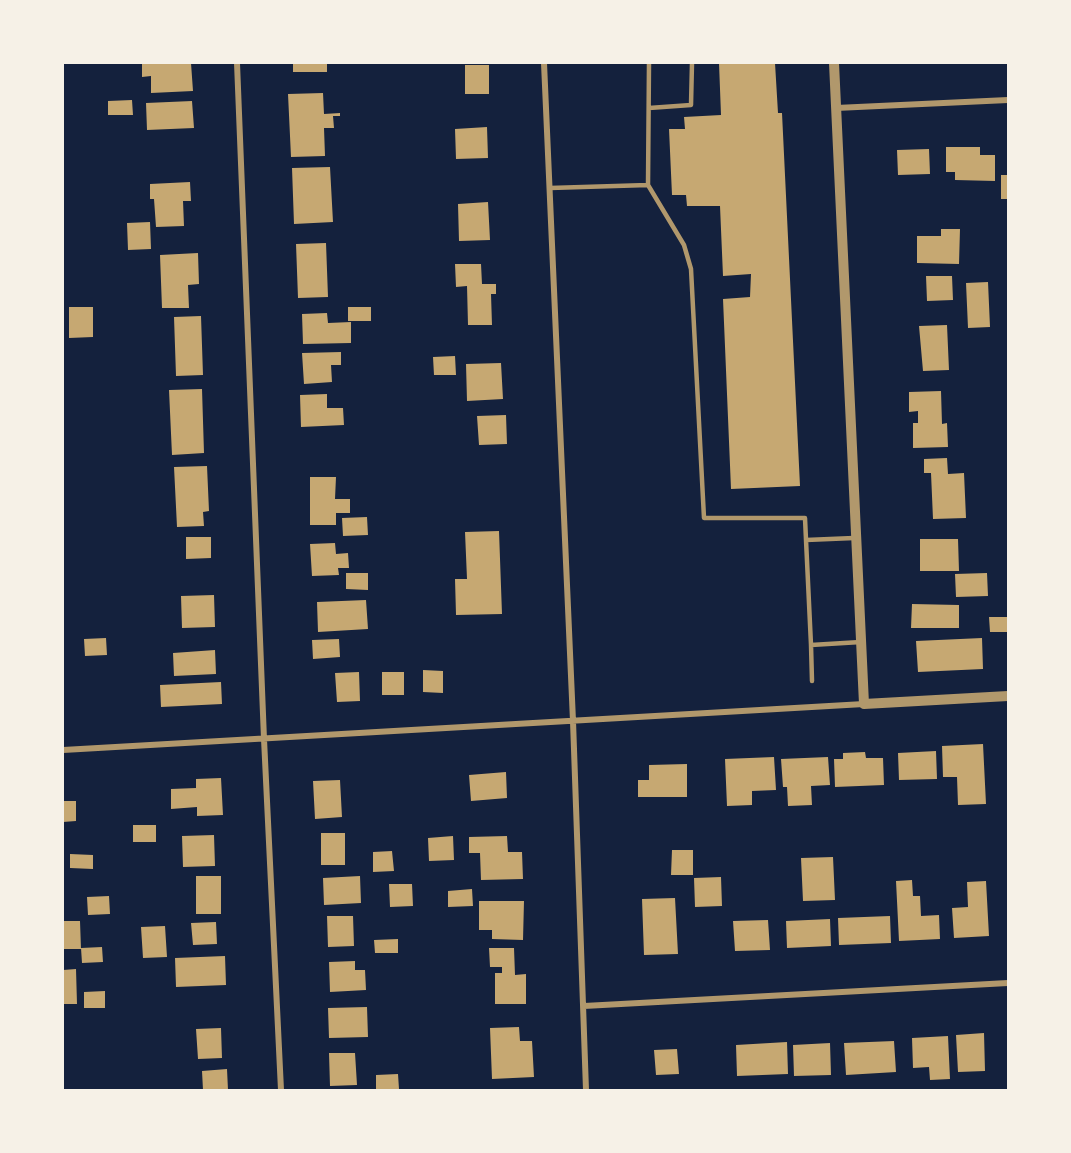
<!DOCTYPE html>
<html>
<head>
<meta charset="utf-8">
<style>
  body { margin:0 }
  #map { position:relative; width:1071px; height:1153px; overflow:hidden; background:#14213d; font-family:Quicksand,sans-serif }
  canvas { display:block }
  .frame { position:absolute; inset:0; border:64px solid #f6f1e7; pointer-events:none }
</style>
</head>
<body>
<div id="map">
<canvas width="1071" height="1153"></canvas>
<div class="frame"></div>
</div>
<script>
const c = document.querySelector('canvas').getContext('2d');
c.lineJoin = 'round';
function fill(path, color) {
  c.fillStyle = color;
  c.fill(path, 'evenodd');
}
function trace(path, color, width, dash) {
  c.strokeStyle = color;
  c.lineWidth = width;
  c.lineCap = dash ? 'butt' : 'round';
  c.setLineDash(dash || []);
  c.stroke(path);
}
fill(new Path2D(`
  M142 63H191L193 91 151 93V76L142 77Z
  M293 63H327V72H293Z
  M719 63H775L778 113H782L800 486 731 489 723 299 750 297 751 274 723 276 720 206H687L686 195H672L669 129H685L684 117 721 115Z
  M465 65H489V94H465Z
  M323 93 324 114 340 113V116H333L334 128H324L325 156 291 157 288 94Z
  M132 100 133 115H108V101Z
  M192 101 194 128 147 130 146 103Z
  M487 127 488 158 456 159 455 129Z
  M946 147H980V155H995V181L955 180V172H946Z
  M929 149 930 174 898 175 897 150Z
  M330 167 333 222 294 224 292 168Z
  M1001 175H1008V199H1001Z
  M190 182 191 201H183L184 226 156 227 154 199H150V184Z
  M488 202 490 240 459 241 458 204Z
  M150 222 151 249 128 250 127 223Z
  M941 229H960L959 264 917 263V236H941Z
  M326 243 328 297 298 298 296 244Z
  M198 253 199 284 188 285 189 308H162L160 255Z
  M455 264H481L482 284H496V294H491L492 325H468L467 286 456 287Z
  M926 276H952L953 300 927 301Z
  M988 282 990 327 968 328 966 283Z
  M69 307H93V337L69 338Z
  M348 307H371V321H348Z
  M327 313 328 323 351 322V343L303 344 302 314Z
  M201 316 203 375 176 376 174 317Z
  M947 325 949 370 923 371 919 326Z
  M341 352V365H331L332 382 304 384 302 353Z
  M455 356 456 375H434L433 357Z
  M501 363 503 399 467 401 466 364Z
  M202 389 204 453 172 455 169 390Z
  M941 391 942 424 947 423 948 447 913 448V423H918V411L909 412V392Z
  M327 394V408H343L344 425 301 427 300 395Z
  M506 415 507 444 479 445 477 416Z
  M947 458 948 474 964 473 966 518 933 519 931 473H924V459Z
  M207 466 209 511 203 512 204 526 177 527 174 467Z
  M310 477H336L335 499H350V513H336V525H310Z
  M367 517 368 535 343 536 342 518Z
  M499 531 502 614 456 615 455 579H467L465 532Z
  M186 537H211V558L186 559Z
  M920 539H958L959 571H920Z
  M335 543 336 554 348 553 349 568H338L339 575 312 576 310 544Z
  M346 573H368V590L346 589Z
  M987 573 988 596 956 597 955 574Z
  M214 595 215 627 182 628 181 596Z
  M366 600 368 629 318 632 317 602Z
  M912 604 959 605V628H911Z
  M989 617H1008V632H990Z
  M106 638 107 655 85 656 84 639Z
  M982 638 983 669 918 672 916 641Z
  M339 639 340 657 313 659 312 640Z
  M215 650 216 674 174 676 173 653Z
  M423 670 443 671V693L423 692Z
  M359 672 360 701 337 702 335 673Z
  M382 672H404V695H382Z
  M221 682 222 704 161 707 160 685Z
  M983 744 986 804 958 805 957 777H943L942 746Z
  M936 751 937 779 899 780 898 753Z
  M865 752 866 758H883L884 785 835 787 834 759H843V753Z
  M774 757 776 790 752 791V805L727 806 725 759Z
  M828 757 830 785 811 786 812 805 788 806 787 787H783L781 759Z
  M687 764V797H638V780H649V765Z
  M506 772 507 798 471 801 469 775Z
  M221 778 223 815 197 816V807L171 809V789L196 788V779Z
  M340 780 342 817 315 819 313 781Z
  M63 801H76V821L63 822Z
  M133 825H156V842H133Z
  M321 833H345V865H321Z
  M214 835 215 866 183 867 182 836Z
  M453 836 454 860 429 861 428 838Z
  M507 836 508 852H522L523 879 481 880 480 853H469V837Z
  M672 850H693V875H671Z
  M392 851 394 871 373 872V852Z
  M70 854 93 855V869L70 868Z
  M833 857 835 900 803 901 801 858Z
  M196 876H221V914H196Z
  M360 876 361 903 324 905 323 878Z
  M721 877 722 906 695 907 694 878Z
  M912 880 913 896H920L921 916 939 915 940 939 899 941 896 881Z
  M986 881 989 936 954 938 952 908 968 907 967 882Z
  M389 884H412L413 906 390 907Z
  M472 889 473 906 448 907V891Z
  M109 896 110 914 88 915 87 897Z
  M675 898 678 954 644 955 642 899Z
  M479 901H524L523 940 492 939V930H479Z
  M327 916H353L354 946 328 947Z
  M890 916 891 943 839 945 838 918Z
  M830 919 831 946 787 948 786 921Z
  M768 920 770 950 735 951 733 921Z
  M63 921H80L81 949H63Z
  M216 922 217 944 193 945 191 923Z
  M165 926 167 957 143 958 141 927Z
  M398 939V953H375L374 940Z
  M102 947 103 962 82 963 81 948Z
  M489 948H514L515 975 526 974V1004H495V973H502V967H490Z
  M225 956 226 985 176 987 175 958Z
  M355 961V970H365L366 990 330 992 329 962Z
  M76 969 77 1004H63V970Z
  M105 991V1008H84V992Z
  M367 1007 368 1037 329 1038 328 1008Z
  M519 1027 520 1041H532L534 1077 492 1079 490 1028Z
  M221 1028 222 1058 198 1059 196 1029Z
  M984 1033 985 1071 958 1072 956 1035Z
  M948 1036 950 1079 930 1080 929 1067 913 1068 912 1038Z
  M894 1041 896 1072 846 1075 844 1043Z
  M787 1042 788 1074 737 1076 736 1045Z
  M830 1043 831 1075 794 1076 793 1045Z
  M677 1049 679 1074 656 1075 654 1050Z
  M329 1053H355L357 1085 330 1086Z
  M227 1069 228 1090H203L202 1071Z
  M398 1074 399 1089 376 1090V1075Z`), '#c6a872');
trace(new Path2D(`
  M649 108 691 105 692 63
  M648 185 684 245 691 269 704 518H805L806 540
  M550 188 648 185 649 63
  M854 538 806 540 811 645 861 642
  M811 645 812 681`), '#b1986c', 4.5);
trace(new Path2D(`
  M237 63 264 739 281 1090
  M544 63 573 721 586 1090
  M836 108 1008 100
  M63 750 864 704
  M584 1006 1008 983`), '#b1986c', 6);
trace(new Path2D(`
  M834 63 864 704 1008 696`), '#b1986c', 10);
</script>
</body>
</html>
